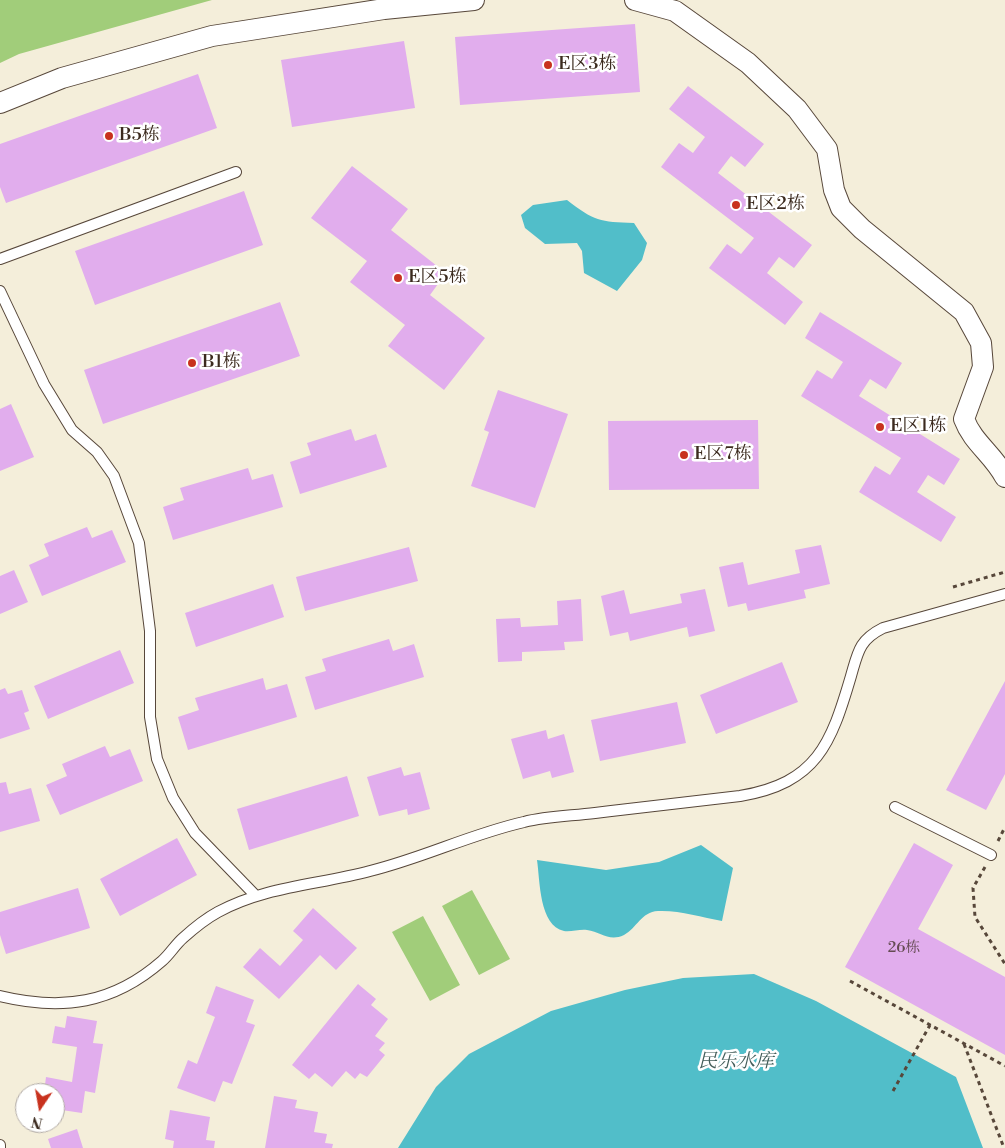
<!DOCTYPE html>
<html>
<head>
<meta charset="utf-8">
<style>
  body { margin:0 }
  #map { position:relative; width:1005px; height:1148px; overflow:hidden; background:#f4eeda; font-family:"Libre Bodoni",serif }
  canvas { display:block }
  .north { position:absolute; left:15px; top:1083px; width:50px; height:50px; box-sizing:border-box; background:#fff; border:1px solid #b1aaa5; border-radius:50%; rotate:192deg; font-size:14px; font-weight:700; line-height:20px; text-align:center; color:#3b2a1e }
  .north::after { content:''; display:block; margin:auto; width:18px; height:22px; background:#c8321e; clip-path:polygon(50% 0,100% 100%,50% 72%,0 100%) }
</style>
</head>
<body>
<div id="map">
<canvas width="1005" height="1148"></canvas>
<div class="north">N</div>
</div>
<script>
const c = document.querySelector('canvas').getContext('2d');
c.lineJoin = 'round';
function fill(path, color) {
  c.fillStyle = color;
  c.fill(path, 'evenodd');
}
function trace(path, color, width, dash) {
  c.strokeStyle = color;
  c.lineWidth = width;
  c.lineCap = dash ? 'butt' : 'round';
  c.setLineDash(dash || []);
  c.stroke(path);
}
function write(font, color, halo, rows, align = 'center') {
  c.font = font + ' "Libre Bodoni","Noto Serif SC",serif';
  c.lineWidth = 5;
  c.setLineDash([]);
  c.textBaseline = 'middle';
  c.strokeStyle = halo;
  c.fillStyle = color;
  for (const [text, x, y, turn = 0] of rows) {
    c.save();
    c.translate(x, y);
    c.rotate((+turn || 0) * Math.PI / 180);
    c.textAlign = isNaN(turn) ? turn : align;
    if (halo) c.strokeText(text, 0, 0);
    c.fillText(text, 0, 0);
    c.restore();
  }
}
fill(new Path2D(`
  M0 0H212L19 54 0 63Z
  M472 890 510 959 479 975 442 906Z
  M423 916 460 985 430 1001 392 932Z`), '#a1cd7a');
fill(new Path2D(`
  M567 200C594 221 600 222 634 223L647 243 642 260 617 291 584 273 582 251 577 243 545 244 525 228 521 215 533 205Z
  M701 845 733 868 722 921C701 917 679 910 658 911 641 912 637 928 624 935 609 942 601 932 587 930 580 929 571 932 564 931 539 926 540 880 537 860L606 870 659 862Z
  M754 974 816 1001 956 1077 983 1148H398L436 1087 469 1054 551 1011 625 990 683 978Z`), '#51bec9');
fill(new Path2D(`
  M635 24 640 92 460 105 455 37Z
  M404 41 415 108 292 127 281 60Z
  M198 74 217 128 6 203 0 187V144Z
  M688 86 764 144 745 167 731 156 718 173 812 245 794 268 779 257 767 273 803 302 785 325 709 268 727 244 741 254 754 238 661 167 679 143 693 153 705 137 669 109Z
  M352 166 408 209 391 230 446 273 430 295 485 338 444 390 388 346 405 325 350 282 367 261 311 218Z
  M244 191 263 245 95 305 75 251Z
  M280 302 300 356 103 424 84 370Z
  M820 312 902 363 886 389 870 379 859 396 960 459 944 485 928 475 917 492 956 517 941 542 859 492 875 466 890 475 901 458 801 396 817 370 832 379 843 362 805 338Z
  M498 390 568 414 535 508 471 486 489 432 484 430Z
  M11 404 34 457 0 471V409Z
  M758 420 759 489 609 490 608 421Z
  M351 429 355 441 376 434 387 467 300 494 290 462 311 455 307 443Z
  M248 468 252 480 273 474 283 507 173 540 163 507 184 500 180 488Z
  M87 527 92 538 112 530 126 562 42 596 29 565 49 556 44 544Z
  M821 545 830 584 804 590 806 598 748 611 746 603 728 607 719 567 743 562 748 585 800 573 795 550Z
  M409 547 418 581 305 611 296 577Z
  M14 570 28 602 0 614V576Z
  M273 584 284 617 196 647 185 613Z
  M705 589 715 631 689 637 687 627 630 641 628 632 610 636 601 596 624 590 630 614 682 603 680 594Z
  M581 599 583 641 564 642 565 650 522 652V661L498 662 496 619 520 618 521 627 558 625 557 601Z
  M389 639 393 651 414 644 424 677 315 710 305 677 326 671 322 659Z
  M120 650 134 683 48 719 34 686Z
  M782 662 798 702 716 734 700 695Z
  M263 678 266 690 287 684 297 717 188 750 178 717 199 710 195 698Z
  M1005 681V774L986 810 946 790Z
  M5 688 8 694 22 690 29 711 24 713 30 729 0 739V690Z
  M677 702 686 743 600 761 591 720Z
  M546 730 548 739 564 734 574 772 552 778 550 771 523 779 511 739Z
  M105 746 110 757 130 749 143 781 60 815 46 785 67 776 62 764Z
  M401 767 404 776 420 772 430 809 408 815 407 809 379 816 367 777Z
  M347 776 359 816 249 850 237 809Z
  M6 782 9 794 31 788 40 821 0 832V783Z
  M177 838 197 875 120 916 100 879Z
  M914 843 953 865 918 929 1005 977V1055L845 967Z
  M78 888 90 928 6 954 0 935V912Z
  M313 908 357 948 336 970 320 955 279 999 243 967 260 948 280 966 303 940 293 931Z
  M358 984 376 999 371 1005 388 1019 375 1036 385 1043 379 1050 385 1055 367 1077 360 1073 355 1079 346 1071 332 1087 315 1073 309 1079 292 1065Z
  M216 986 254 1000 246 1022 255 1025 232 1084 223 1081 215 1102 177 1088 188 1060 197 1064 215 1017 206 1013Z
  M67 1016 97 1021 93 1043 103 1044 95 1093 85 1091 82 1113 55 1109V1093H44L46 1077 72 1082 77 1047 52 1043 55 1026 65 1028Z
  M274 1096 297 1100 295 1108 318 1112 314 1132 327 1134 325 1143 333 1144 332 1148H265Z
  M170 1110 210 1117 206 1140 215 1141 214 1148H173L174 1141 165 1139Z
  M77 1129 83 1148H51L48 1139Z`), '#e1aded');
const lane = new Path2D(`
  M0 259 236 172
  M0 291 44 384 72 430 97 452 114 476 139 543 150 631V717L157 759 173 798 195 833 255 895
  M895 807 991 855
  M0 996C62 1011 113 1004 162 961 170 954 175 945 183 938 193 929 207 918 218 912 266 886 318 885 370 871 423 858 471 834 524 822 547 816 571 816 595 813 643 807 691 802 740 796 817 783 831 744 851 676 858 652 859 640 883 628L1005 594
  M0 1145V1148`);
const street = new Path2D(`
  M635 0 675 11 748 63 797 109 827 149 834 190 841 208 862 229 964 312 981 343 983 367 964 419C973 443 993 454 1005 477
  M0 103 62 78 212 36 384 9 474 0`);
trace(lane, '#57473a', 12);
trace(street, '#57473a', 22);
trace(new Path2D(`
  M953 587 1005 572
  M998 841 1005 827
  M985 867 973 888 975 917 1005 964
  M850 981 1005 1066
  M964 1044 1004 1148
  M893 1091 930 1025`), '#57473a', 3, [4, 4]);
trace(lane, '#fff', 10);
trace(street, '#fff', 20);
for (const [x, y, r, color] of [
  [548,65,5,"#c8321e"],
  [109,136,5,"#c8321e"],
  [736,205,5,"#c8321e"],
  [398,278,5,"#c8321e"],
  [192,363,5,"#c8321e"],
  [880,427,5,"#c8321e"],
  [684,455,5,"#c8321e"]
]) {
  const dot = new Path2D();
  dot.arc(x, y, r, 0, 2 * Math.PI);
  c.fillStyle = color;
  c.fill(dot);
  trace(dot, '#fff', 2);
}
write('15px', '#644b52', null, [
  ["26栋",904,948]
]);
write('18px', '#3b2a1e', '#fff', [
  ["E区3栋",558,65],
  ["B5栋",119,136],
  ["E区2栋",746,205],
  ["E区5栋",408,278],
  ["B1栋",202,363],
  ["E区1栋",890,427],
  ["E区7栋",694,455]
], 'left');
write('italic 19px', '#435e5a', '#fff', [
  ["民乐水库",736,1062]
]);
</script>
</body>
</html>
